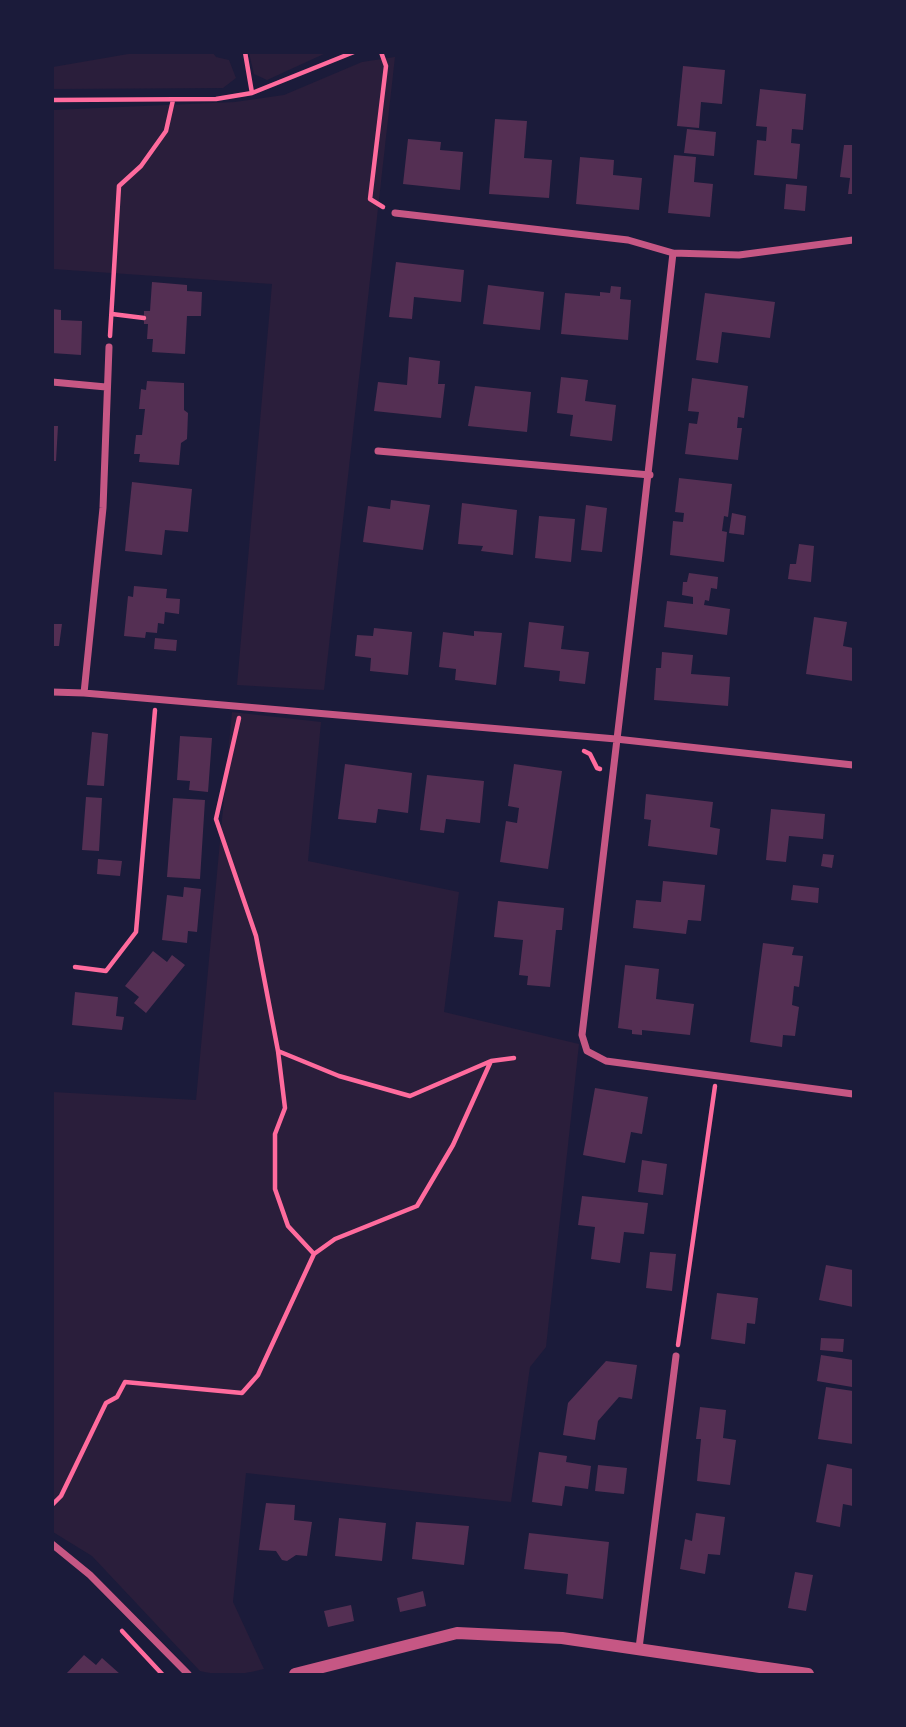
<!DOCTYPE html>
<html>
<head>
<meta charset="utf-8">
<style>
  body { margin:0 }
  #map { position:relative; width:906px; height:1727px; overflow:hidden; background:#1b1b3a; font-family:Rubik,sans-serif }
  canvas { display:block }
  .frame { position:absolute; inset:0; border:54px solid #1b1b3a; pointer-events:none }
</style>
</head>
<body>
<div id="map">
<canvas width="906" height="1727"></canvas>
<div class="frame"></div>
</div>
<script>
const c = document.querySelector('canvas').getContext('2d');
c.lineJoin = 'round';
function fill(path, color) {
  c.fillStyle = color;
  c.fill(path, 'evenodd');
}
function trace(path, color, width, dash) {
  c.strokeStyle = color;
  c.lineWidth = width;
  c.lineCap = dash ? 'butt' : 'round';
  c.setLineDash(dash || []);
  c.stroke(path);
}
fill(new Path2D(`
  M134 53H213L216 57 229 60 236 78 223 88 53 89V67Z
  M249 53V52L326 53 267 80 254 74Z
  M395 57 324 690 237 685 272 284 53 269 52 110 235 102 284 95 362 62Z
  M232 712 321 722 308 861 459 892 444 1012 579 1044 546 1347 530 1367 511 1502 246 1473 233 1602 264 1669C241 1675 222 1676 200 1671L92 1556 53 1532V1092L196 1100Z`), '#2a1e3b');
fill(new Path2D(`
  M683 66 725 70 722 104 701 102 699 128 677 126Z
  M760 89 806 94 803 130 792 129 791 143 800 144 797 179 754 175 757 140 766 141 767 127 756 126Z
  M495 119 527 121 524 158 552 160 549 198 489 194Z
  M687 129 716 132 714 156 684 153Z
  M408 139 441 142 440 150 463 152 460 190 403 184Z
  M844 145H853V194H848L850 178 840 177Z
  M674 155 696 157 694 182 713 184 710 217 668 213Z
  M580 157 614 160 613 175 642 178 639 210 576 204Z
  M786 184 807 186 805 211 784 209Z
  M396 262 464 270 461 302 414 297 412 319 389 317Z
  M152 282 187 285V291L202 292 201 316H187L185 354 152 352 153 339H147L148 324H144V311H150Z
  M488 285 544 292 540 330 483 324Z
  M611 286 621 287 620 299 631 300 628 340 561 334 565 293 600 296V292L610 293Z
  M705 293 775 302 770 338 722 332 718 363 696 360Z
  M52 309 61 310V320L82 321 81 355 52 353Z
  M409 357 440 361 438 384H445L441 418 374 411 378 382 407 385Z
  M561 377 588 380 585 401 616 405 612 441 570 436 573 415 557 413Z
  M692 378 748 386 744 418 738 417 737 428H742L738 460 685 454 689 423 697 424 699 412 688 411Z
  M147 381 184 383V410L188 413 187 439 181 443 179 465 139 462 140 454H134L136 435H142L145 409H139L141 389 146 390Z
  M475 386 531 392 527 432 468 426Z
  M52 426H58L56 461H52Z
  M679 478 732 484 728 517 724 516 722 531 727 532 724 562 670 555 673 521 683 522 684 513 675 512Z
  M132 482 192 489 188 532 165 530 162 555 125 551Z
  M391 500 430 505 423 550 363 542 368 506 390 509Z
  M462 503 517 510 513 555 481 551 483 546 458 544Z
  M586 505 607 508 602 552 581 550Z
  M732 513 746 516 744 535 729 533Z
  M539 516 575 519 571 562 535 558Z
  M799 544 814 546 811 582 788 579 790 564H796Z
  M689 573 718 577 717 589 711 588 709 601 705 600 704 605 730 609 727 635 664 627 667 601 693 604V597L682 595 683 582H687Z
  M134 586 167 589 166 598 180 599 179 614 165 612 164 624 158 623 157 633 146 632 145 638 124 636 128 596 133 597Z
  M814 617 847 622 843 646 853 648V681L806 674Z
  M529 622 564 626 561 649 589 652 585 684 559 681 560 671 524 667Z
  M52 624H62L59 646H52Z
  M374 628 412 632 408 675 370 671 371 658 355 656 357 635 373 636Z
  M474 631 502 633 496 685 455 680 456 669 439 667 443 632 474 636Z
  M155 638 177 640 176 651 154 649Z
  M662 652 693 655 691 674 730 677 728 706 654 700 656 668H661Z
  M92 732 108 734 104 786 87 785Z
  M180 736 212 738 208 792 189 790 190 781 177 780Z
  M345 764 412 773 408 813 378 809 376 823 338 819Z
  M514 764 562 771 548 869 500 862 506 821 517 823 519 808 508 806Z
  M427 775 484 781 480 823 446 819 444 833 420 830Z
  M646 794 713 802 710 827 720 829 717 855 648 846 651 820 644 819Z
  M86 797 102 798 99 851 82 850Z
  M173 798 205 800 200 879 167 877Z
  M771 809 825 814 823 839 789 836 786 862 766 860Z
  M823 854 834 855 832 868 821 866Z
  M98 859 122 861 120 876 97 874Z
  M663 881 705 885 701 921 688 920 686 934 633 928 636 900 661 902Z
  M793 885 819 888 818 903 791 900Z
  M184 887 201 889 197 932 188 931 187 943 162 940 167 895 183 897Z
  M498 901 564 908 562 930H556L550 987 527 985 528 976 519 975 523 940 494 937Z
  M763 943 794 947 792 955 803 956 799 987 794 986 792 1005 799 1007 795 1036 783 1035 782 1047 750 1042Z
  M153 951 167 962 172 955 185 965 146 1013 134 1003 139 997 125 986Z
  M625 965 659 969 656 999 694 1004 690 1035 642 1030V1035L632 1034V1030L618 1028Z
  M75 992 118 997 116 1016 124 1017 122 1030 72 1025Z
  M595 1088 648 1097 642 1134 631 1132 625 1163 583 1155Z
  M642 1160 667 1164 663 1195 638 1192Z
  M582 1196 648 1203 644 1234 624 1232 620 1263 591 1259 595 1227 578 1225Z
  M650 1252 676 1254 672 1291 646 1288Z
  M826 1265 853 1270V1307L819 1300Z
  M717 1293 758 1298 755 1324 747 1323 745 1344 711 1339Z
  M821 1338 844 1339 843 1352 820 1350Z
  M821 1355 853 1360 852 1387 817 1381Z
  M606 1361 637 1365 632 1399 619 1397 598 1421 595 1440 563 1435 568 1403Z
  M826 1387 853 1391V1444L818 1439Z
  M700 1407 726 1410 723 1438 736 1440 730 1485 697 1481 701 1439H696Z
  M539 1452 567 1456 566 1462 591 1466 588 1489 565 1486 562 1506 532 1502Z
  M827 1464 853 1469V1506L843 1504 840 1527 816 1522Z
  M598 1465 627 1468 624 1494 595 1491Z
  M266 1503 295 1505 294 1520 312 1522 307 1556 296 1555 287 1561 282 1560 276 1551 259 1550Z
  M696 1513 725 1517 720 1555 708 1554 705 1574 680 1569 685 1539 692 1541Z
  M339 1518 386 1523 382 1561 335 1556Z
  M416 1522 469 1526 464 1565 412 1559Z
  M529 1533 609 1542 603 1599 566 1594 568 1574 524 1569Z
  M795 1572 813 1575 806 1611 788 1608Z
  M423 1591 426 1606 400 1612 397 1598Z
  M351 1605 354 1621 328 1627 324 1611Z
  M84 1655 96 1665 102 1658 120 1674H66Z`), '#542f53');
trace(new Path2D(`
  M245 52 252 93
  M381 52 386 66 370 199 383 207
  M52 100 216 99 252 93 354 52
  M112 314 144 318
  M110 336 119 186 141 166 166 131 173 100
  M239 718 216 819 256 936 278 1051 285 1108 275 1134V1189L288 1226 314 1254
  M584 751 590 754 597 768 600 769
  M75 967 106 971 136 932 155 710
  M278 1051 339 1076 410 1096 491 1061 514 1058
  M678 1345 715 1086
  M52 1505 61 1496 106 1403 117 1397 125 1382 242 1393 258 1375 314 1254 335 1239 417 1206 453 1145 491 1061
  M122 1631 162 1674`), '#ff6b9d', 4.5);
trace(new Path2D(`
  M395 213 628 240 673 253 739 255 853 240
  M673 253C645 514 612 774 582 1035L587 1051 606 1061 853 1094
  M52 382 106 387
  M378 451 650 475
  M52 692 84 693 616 739 853 765
  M84 693 103 508 109 347
  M52 1544 90 1575 188 1674
  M639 1648 676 1356`), '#c65784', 7);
trace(new Path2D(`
  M295 1674 457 1633 562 1638 808 1674`), '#c65784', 12);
</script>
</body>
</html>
